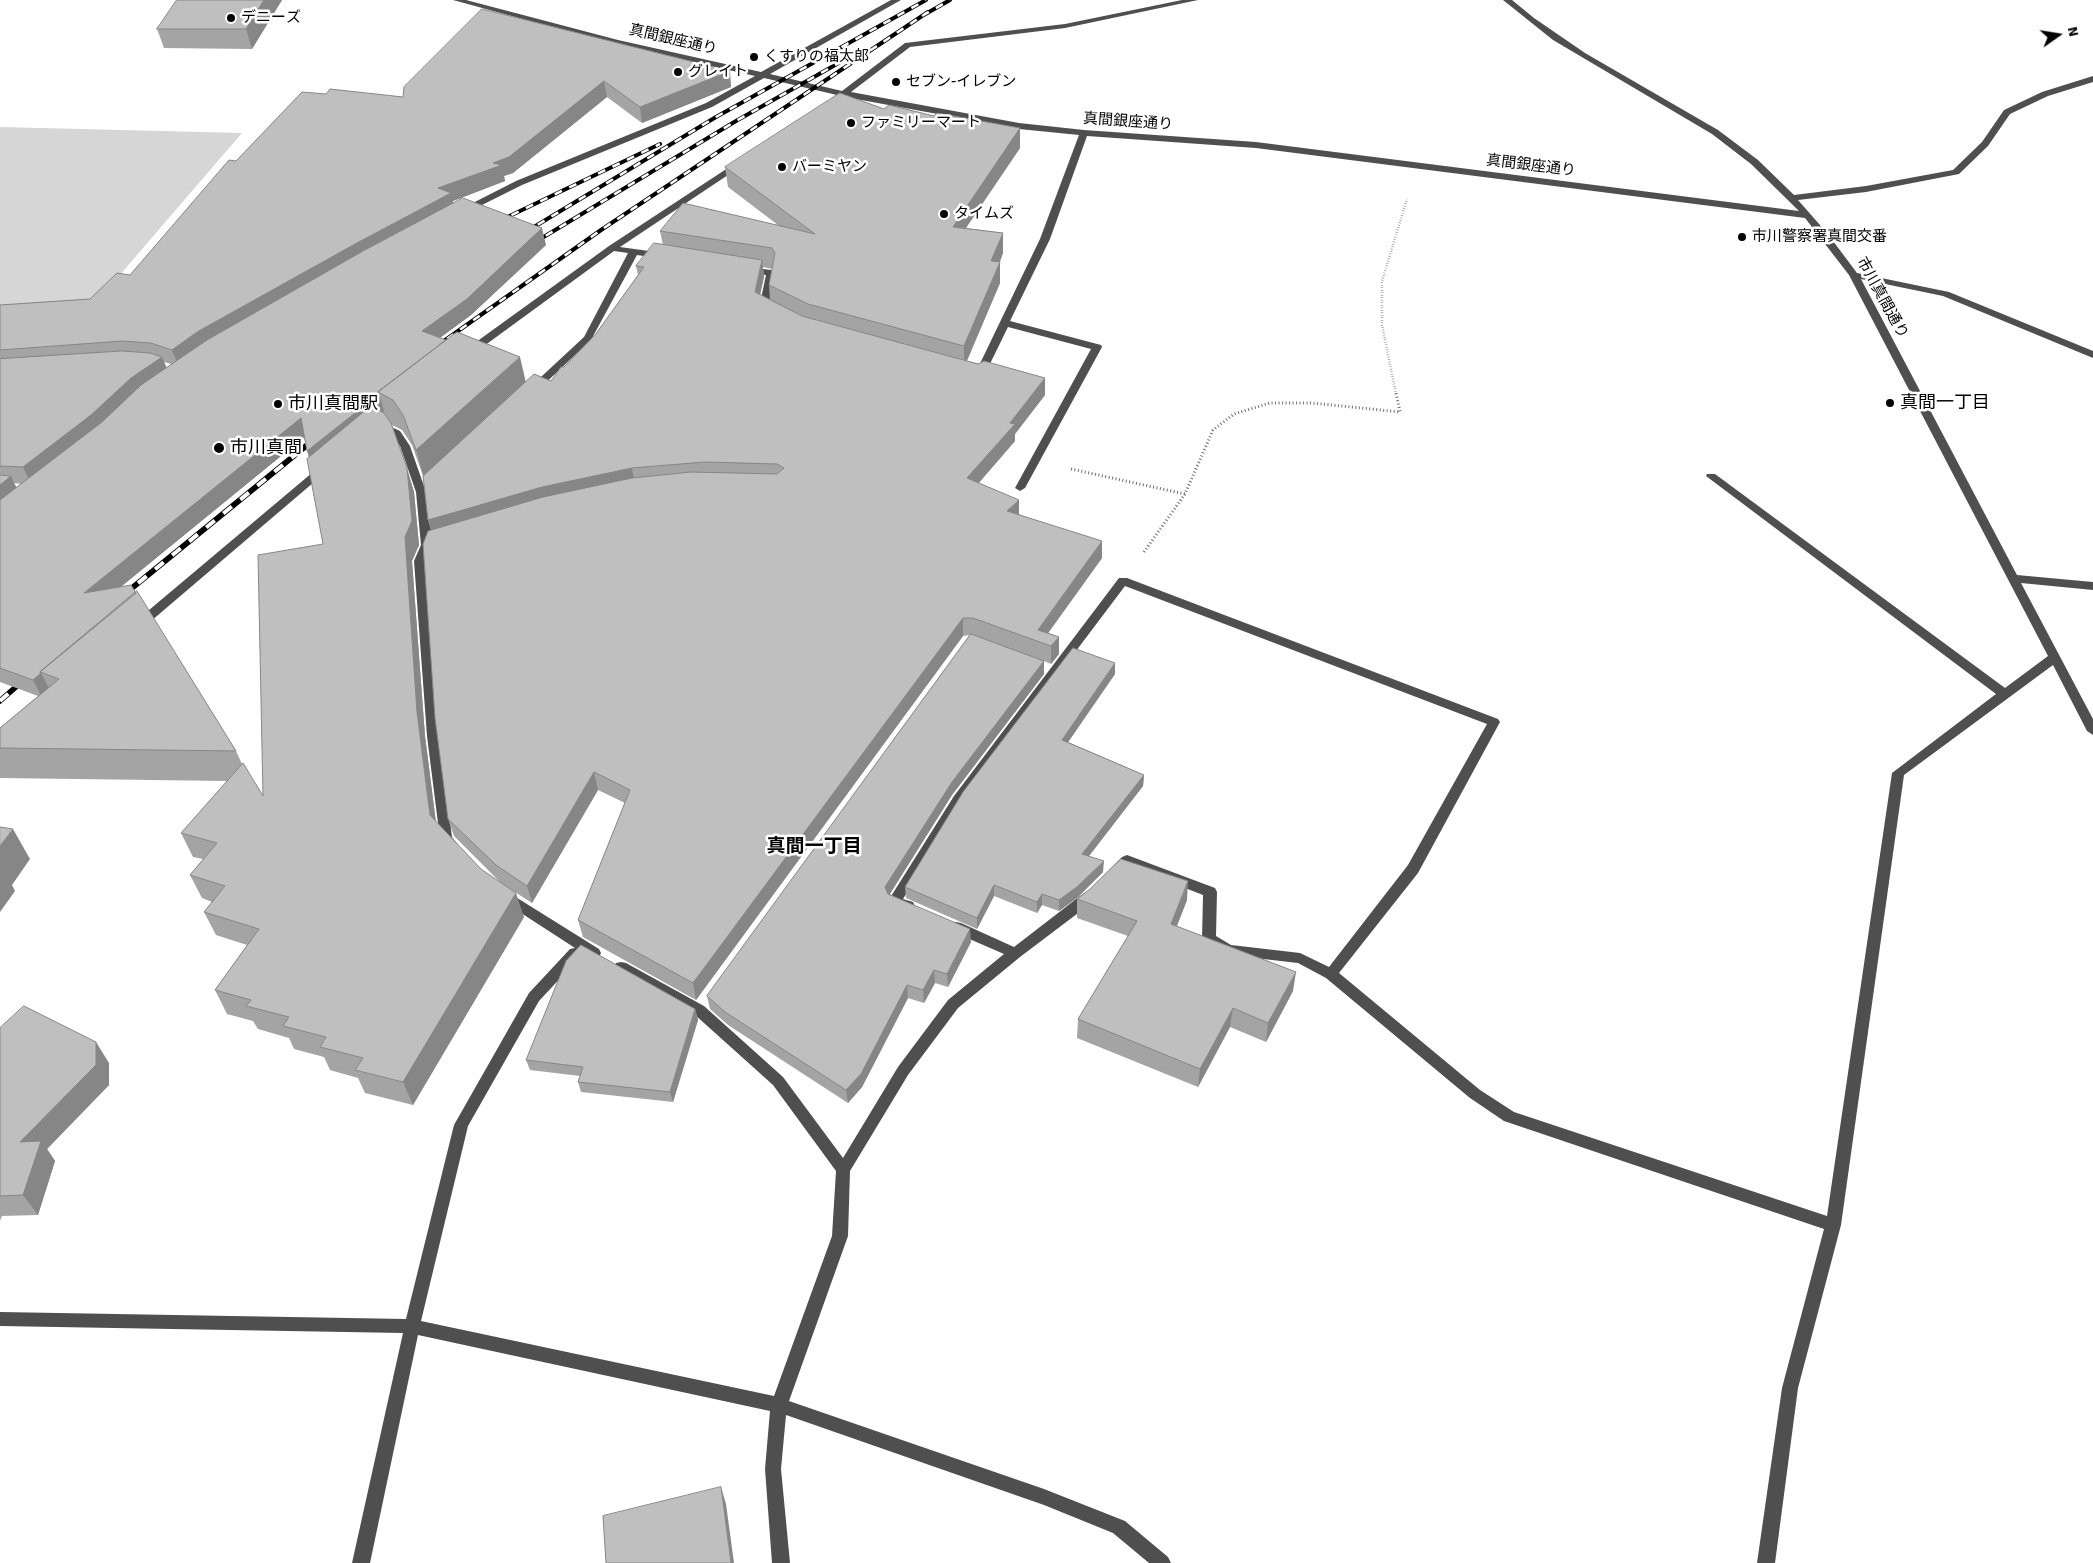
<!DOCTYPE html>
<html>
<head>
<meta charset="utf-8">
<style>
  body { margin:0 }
  #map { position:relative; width:2093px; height:1563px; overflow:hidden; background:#fff; font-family:Signika,sans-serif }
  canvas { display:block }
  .north { position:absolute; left:2033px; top:10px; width:50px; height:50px; -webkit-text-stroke:4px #fff; paint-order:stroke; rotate:77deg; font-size:14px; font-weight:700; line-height:20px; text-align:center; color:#000 }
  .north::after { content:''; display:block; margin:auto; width:18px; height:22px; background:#000; clip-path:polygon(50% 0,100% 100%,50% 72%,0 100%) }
</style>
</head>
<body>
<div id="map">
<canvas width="2093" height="1563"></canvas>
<div class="north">N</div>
</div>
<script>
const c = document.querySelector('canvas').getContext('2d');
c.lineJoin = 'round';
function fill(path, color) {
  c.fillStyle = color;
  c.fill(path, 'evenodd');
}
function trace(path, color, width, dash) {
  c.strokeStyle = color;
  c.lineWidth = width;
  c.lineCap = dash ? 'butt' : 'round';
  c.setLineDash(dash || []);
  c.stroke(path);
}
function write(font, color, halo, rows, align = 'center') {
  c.font = font + ' Signika,"Noto Sans JP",sans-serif';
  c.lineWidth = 5;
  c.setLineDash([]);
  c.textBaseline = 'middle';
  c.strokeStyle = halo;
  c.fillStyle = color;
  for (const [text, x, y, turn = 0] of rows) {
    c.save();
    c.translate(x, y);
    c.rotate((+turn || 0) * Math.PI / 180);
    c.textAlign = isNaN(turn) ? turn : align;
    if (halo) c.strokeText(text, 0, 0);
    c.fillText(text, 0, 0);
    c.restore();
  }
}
fill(new Path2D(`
  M0 127 242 133 94 305 0 307Z`), '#d6d6d6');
trace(new Path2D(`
  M1396 394 1382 325V281L1407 199`), '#717171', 2.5, [0.5, 2]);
trace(new Path2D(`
  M1071 469 1185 494
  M1144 552 1185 494 1213 430 1234 414 1270 403H1312L1400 412 1396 393`), '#717171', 3, [1, 2.5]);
fill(new Path2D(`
  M453 0H466L618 40 761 72 891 0H901L770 74 842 91 905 43 1065 24 1182 0H1198L1065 28 910 47 851 92 1019 123 1084 130 1256 142 1799 211 1751 164 1712 134 1553 40 1503 0H1512L1534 18 1585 53 1718 130 1758 160 1794 195 1866 186 1953 170 1982 142 2004 110 2042 92 2093 76V82L2048 96 2010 114 1988 146 1959 174 1866 192 1798 200 1827 233 1857 273 1949 292 2093 351V358L1943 296 1861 279 2017 575 2093 582V590L2021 583 2093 719V735L2087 731 2053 665 1904 775 1841 1225 1798 1388 1775 1563H1757L1782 1388 1824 1229 1504 1121 1470 1098 1326 978 1298 963 1229 955 1204 943 1202 939 1203 895 1129 866C1123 872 1120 877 1111 875L1109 871 1122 857 1127 855 1215 888 1217 892 1216 936 1231 945 1300 953 1329 967 1408 865 1487 724 1125 586 962 802 903 899 913 902 915 906 913 910C905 912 898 907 890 905L888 901 954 796 1119 578H1127L1498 719 1500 722 1418 873 1339 973 1480 1090 1514 1112 1827 1216 1892 773 1996 694 1706 476 1707 474H1715L2005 688 2048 656 1849 275 1805 218 1256 148 1087 136 1050 239 1010 321 1101 345 1102 347 1025 488 1020 491 1015 488 1091 349 1008 327 984 376 979 379 974 376 1040 239 1079 135 1019 129 845 97 830 107 826 104 837 95 764 78 712 107 522 185 464 214 459 211 461 209 516 181 706 103 755 76 614 44Z
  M740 160 744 163 743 165 620 247 663 253 668 256 663 259 637 255 591 340 537 391H529L528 389 584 337 628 253 614 251 473 354H465V350L609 246Z
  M747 267 771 270 776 273 769 307 773 308V312H767L759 308 766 275 744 272 742 270Z
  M381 422 400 431 410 446 426 492 433 545 426 561 439 736 452 837 458 845 457 848C448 851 443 846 440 839L427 736 414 561 421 545 416 492 400 446 392 435 377 427 376 425 377 423Z
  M323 466 328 469 327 471 144 627H136L134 624 136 621 319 467Z
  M506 891 599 949 601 953 599 957 594 958 581 951 580 957 539 1001 468 1126 421 1321 774 1396 832 1236 836 1171 773 1085 694 1014 616 971 614 967 616 963 621 962 626 963 704 1006 783 1077 843 1158 898 1067 948 1000 1004 954 951 931 949 927 951 923 956 922 961 923 1014 947 1084 893H1094L1096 897 1094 901 1020 957 958 1008 908 1075 850 1171 848 1236 789 1401 1044 1489 1125 1521 1168 1557 1171 1563H1149L1113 1533 1044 1505 786 1415 781 1469 790 1563H772L765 1469 770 1411 418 1335 370 1563H352L403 1333 0 1326V1312L406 1319 454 1125 529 993 570 949 575 948 501 900 499 896 501 892Z`), '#4f4f4f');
const railFar1 = new Path2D(`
  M922 16 950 0
  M497 222 660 144
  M524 233 716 117 926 0
  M532 244 736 121 844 60
  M434 348 601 230 928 12`);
const rail = new Path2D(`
  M121 597 317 437
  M0 701 26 678`);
trace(railFar1, '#000', 4);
trace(rail, '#000', 5.5);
trace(railFar1, '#fff', 2.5, [8]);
trace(rail, '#fff', 4, [11]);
fill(new Path2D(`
  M177 0H282L252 49 164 48 157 29Z
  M482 9 731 87 642 123 607 97 513 173 504 176 505 181 453 201V203L546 245 471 315 440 338 526 382 551 381 595 335 638 275 636 266 663 245 660 231 778 225 728 187 725 167 884 109 1020 128V148L966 228 1003 233V253L1000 262V283L967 361 1045 378V395L1015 434V441L979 483 1019 514 1102 558 1048 633 1059 637V654L1051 664 1044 661V674L952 795 890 894 971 942 948 987 935 983 924 1003 908 998 862 1087 848 1103 728 1025 710 1009 707 996 970 635 963 636 696 1000 583 937 578 920 625 803 598 790 532 903 501 883 454 836 448 819 431 530 428 520 423 476 412 445 402 430 392 425 414 492 419 545 412 561 425 736 436 822 524 917 413 1105 365 1093 358 1078 330 1070 324 1057 294 1049 289 1038 258 1029 253 1021 227 1014 215 990 247 945 216 935 204 912 212 902 202 898 190 875 203 859 193 857 181 833 227 781 0 778V728L38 696 0 682V305L90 299 130 275 236 161 326 94 403 97ZM763 267 772 269 769 285 770 300 760 294 764 277ZM164 362 171 364 167 368ZM304 437 309 458 323 544 263 796 242 764 236 751 136 593 121 587ZM14 483 21 484 16 487Z
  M1115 663V674L1068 742 1144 775 1143 786 1089 856 1103 872 1077 898 1059 911 1042 905 1037 913 994 896 977 929 906 898 905 887Z
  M1077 899 1187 900 1177 926 1293 991 1266 1042 1230 1027 1198 1087 1077 1038 1078 1019 1128 936 1077 918Z
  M695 1009 698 1020 673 1102 581 1092 578 1082 580 1076 530 1070 526 1060Z
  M0 1028 109 1063V1085L47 1149 55 1161 38 1215 2 1216 0 1221Z`), '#a4a4a4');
fill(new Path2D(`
  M264 0H282L252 49 246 29Z
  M730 71 731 87 642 123 640 107Z
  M604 81 607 97 513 173 504 176 505 181 453 201 455 210 179 367 172 350 197 332 438 188 493 163Z
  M1020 128V148L953 247V227Z
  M542 228 546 245 471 315 426 348 422 331Z
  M1003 233V253L994 275 1000 262V283L964 367V346L991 261Z
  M762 260 764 277 757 309 755 292Z
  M162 357 169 374 31 484 23 467 131 378Z
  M520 357 527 387 425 481 416 450Z
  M1045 378V395L1015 434V441L968 495 967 478Z
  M379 394 384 411 313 468 307 451Z
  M301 418 307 435 92 610 84 593Z
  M407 468 414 492 419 545 412 561 425 736 438 839 430 815 417 712 405 537Z
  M632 468 635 485 434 538 428 520 542 487Z
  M11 476 19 493 0 509V485Z
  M1019 500V517L1007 511Z
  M1102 541V558L1041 643 1038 630Z
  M963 618V636L696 1000 693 983Z
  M1059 637V654L1051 664V646Z
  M1044 661V674L952 795 886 900 885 887 952 782Z
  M1115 663V674L1062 751V740Z
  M41 673 50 690 42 697 33 680Z
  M594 772 598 790 532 903 527 886Z
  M1144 775 1143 786 1082 865V854Z
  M13 829 30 859 12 885 15 891 0 912V846Z
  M1104 861 1103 872 1077 898 1059 911V900Z
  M1188 881 1187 900 1170 943 1171 924Z
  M994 885V896L977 929V918Z
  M516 893 524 917 413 1105 403 1082Z
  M1042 894V905L1037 913V902Z
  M970 929 971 942 948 987 947 974Z
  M934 970 935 983 924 1003 923 990Z
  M1296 972 1293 991 1266 1042 1268 1023Z
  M907 985 908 998 862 1087 848 1103 846 1090Z
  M1233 1008 1230 1027 1198 1087 1200 1069Z
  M695 1009 698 1020 673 1102 670 1092Z
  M96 1042 109 1063V1085L47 1149 55 1161 38 1215 23 1195 20 1142Z
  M721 1487 726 1504 734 1563H731Z`), '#868686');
const building = new Path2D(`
  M177 0H264L246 29H157Z
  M482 9 730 71 640 107 604 81 509 157 493 163 502 165 438 188 451 193 355 244 197 332 172 350 151 343 122 341 0 350V305L90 299 117 273 130 275 229 160 236 161 302 92 326 94 330 89 403 97 404 87Z
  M840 93 884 109 889 105 934 116 937 113 1020 128 953 227 1003 233 991 261 1000 262 964 346 808 304 769 285 775 253 772 248 660 231 683 203 815 234 725 167Z
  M463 198 542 228 467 299 422 331 446 340 378 392 379 394 307 451 301 418 84 593 131 585 136 593 40 672 41 673 33 680 0 668V500L102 422 141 385 207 340 363 251Z
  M654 243 762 260 755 292 802 316 978 364 984 361 1045 378 1010 423 1015 424 967 478 1019 500 1007 511 1102 541 1038 630 1059 637 1051 646 973 618H963L693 983 578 920 630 790 594 772 527 886 496 865 448 819 435 718 423 544 428 531 543 497 632 478 691 472 777 474 784 468 777 464 705 462 632 468 542 487 428 520 423 476 534 374 551 381 561 367H564L595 335 644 267 636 266Z
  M457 332 520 357 416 450 403 415 393 400 378 392Z
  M122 351 150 353 162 357 131 378 91 415 23 467 0 466V359Z
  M371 406 384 413 391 423 407 468 412 521 405 537 417 712 430 815 481 869 516 893 403 1082 355 1070 363 1058 320 1047 326 1037 283 1026 289 1017 246 1006 251 1000 215 990 259 929 204 912 225 886 190 875 217 843 181 833 243 763 263 796 258 555 323 544 307 459Z
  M0 475 11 476 0 485Z
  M137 591 236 751 0 748V728L59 679 40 672Z
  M971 634 1044 661 952 782 885 887 888 894 970 929 947 974 934 970 923 990 907 985 861 1074 846 1090 725 1012 707 996Z
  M1073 648 1115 663 1062 740 1144 775 1082 854 1104 861 1077 887 1059 900 1042 894 1037 902 994 885 977 918 905 887 963 792Z
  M0 827 13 829 0 846Z
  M1121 859 1188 881 1171 924 1296 972 1268 1023 1233 1008 1200 1069 1078 1019 1137 921 1077 899 1090 889Z
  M581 945 695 1009 670 1092 578 1082 583 1067 526 1060 566 961Z
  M24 1006 96 1042V1065L20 1142 41 1141 23 1195 0 1196V1028Z
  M721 1487 731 1563H606L603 1516Z`);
fill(building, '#bfbfbf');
trace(building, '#868686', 1);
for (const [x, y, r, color] of [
  [231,18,5,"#000"],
  [754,57,5,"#000"],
  [678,72,5,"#000"],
  [896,82,5,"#000"],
  [851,123,5,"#000"],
  [782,167,5,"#000"],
  [944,214,5,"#000"],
  [1742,237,5,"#000"],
  [1890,403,5,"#000"],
  [278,404,5,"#000"],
  [219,448,6,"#000"]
]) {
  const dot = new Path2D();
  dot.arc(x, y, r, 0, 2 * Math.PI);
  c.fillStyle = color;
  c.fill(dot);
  trace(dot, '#fff', 2);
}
write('15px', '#000', '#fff', [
  ["デニーズ",241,18],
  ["くすりの福太郎",764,57],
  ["グレイト",688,72],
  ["セブン-イレブン",906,82],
  ["ファミリーマート",861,123],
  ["バーミヤン",792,167],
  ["タイムズ",954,214],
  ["市川警察署真間交番",1752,237]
], 'left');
write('15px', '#000', '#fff', [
  ["真間銀座通り",673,40,13],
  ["真間銀座通り",1128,122,4],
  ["真間銀座通り",1531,166,7],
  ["市川真間通り",1882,298,61]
]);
write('18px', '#000', '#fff', [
  ["真間一丁目",1900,403],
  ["市川真間駅",288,404],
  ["市川真間",230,448]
], 'left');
write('bold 19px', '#000', '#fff', [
  ["真間一丁目",814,847]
]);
</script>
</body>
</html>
